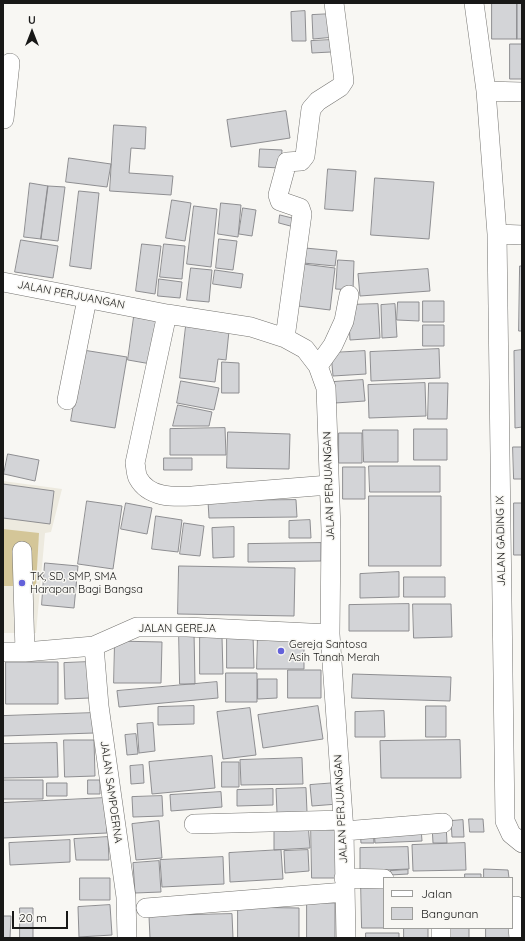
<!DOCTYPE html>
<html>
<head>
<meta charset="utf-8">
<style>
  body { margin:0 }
  #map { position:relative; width:525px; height:941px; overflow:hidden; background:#f8f7f3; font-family:Quicksand,sans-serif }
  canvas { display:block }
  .frame { position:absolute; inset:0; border:4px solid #181817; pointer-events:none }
  .legend { position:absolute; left:383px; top:877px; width:130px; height:52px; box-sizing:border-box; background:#f8f7f3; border:1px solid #9e9e9b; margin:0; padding:5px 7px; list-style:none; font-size:12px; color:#181817 }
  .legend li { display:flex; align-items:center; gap:8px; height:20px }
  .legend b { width:20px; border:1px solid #9e9e9b }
  .north { position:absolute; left:12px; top:12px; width:40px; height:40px; -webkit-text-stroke:3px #f8f7f3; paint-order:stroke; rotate:0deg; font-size:11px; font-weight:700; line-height:16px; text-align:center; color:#181817 }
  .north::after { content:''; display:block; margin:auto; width:14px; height:18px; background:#181817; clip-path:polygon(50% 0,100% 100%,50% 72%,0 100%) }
  .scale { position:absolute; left:12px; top:911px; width:56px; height:18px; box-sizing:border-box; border:2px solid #181817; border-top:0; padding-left:5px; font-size:12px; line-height:14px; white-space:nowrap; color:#181817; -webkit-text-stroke:3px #f8f7f3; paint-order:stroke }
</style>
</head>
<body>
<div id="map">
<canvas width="525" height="941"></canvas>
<div class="frame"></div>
<ul class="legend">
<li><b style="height:5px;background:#fff"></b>Jalan</li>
<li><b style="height:11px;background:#d3d4d7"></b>Bangunan</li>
</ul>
<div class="north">U</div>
<div class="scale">20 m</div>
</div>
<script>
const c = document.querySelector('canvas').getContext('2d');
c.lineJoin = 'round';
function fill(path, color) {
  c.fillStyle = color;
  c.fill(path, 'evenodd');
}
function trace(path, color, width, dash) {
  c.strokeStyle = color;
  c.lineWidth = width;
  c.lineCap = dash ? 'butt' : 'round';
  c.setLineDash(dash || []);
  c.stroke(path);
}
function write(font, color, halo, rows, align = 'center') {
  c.font = font + ' Quicksand,sans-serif';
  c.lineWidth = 3;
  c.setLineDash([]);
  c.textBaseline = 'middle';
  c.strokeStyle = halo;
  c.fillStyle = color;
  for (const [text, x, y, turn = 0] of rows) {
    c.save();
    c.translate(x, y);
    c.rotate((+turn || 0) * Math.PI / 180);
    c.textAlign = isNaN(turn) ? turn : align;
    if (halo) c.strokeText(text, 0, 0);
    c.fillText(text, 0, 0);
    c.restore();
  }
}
fill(new Path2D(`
  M3 481 62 489 51 532 45 533 36 633H3Z`), '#edeadf');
fill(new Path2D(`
  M3 529 39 533 36 586H3Z`), '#d4c698');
const building = new Path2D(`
  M492 3H517V39H492Z
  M517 3H522V39H517Z
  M305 11 306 41H292L291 12Z
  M333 14 335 37 313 39 312 15Z
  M331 40V52L312 53 311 41Z
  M510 44H522V79H510Z
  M286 111 290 138 231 147 227 120Z
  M114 125 146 127 145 149 131 148 129 173 173 176 171 195 110 191Z
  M260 149 282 150 281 168 259 167Z
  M69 158 111 164 107 187 66 182Z
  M328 169 356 171 353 211 325 209Z
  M375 178 434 182 429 239 371 235Z
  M30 183 48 186 41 239 24 237Z
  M48 186 65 187 58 241 41 239Z
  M79 191 99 193 91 269 70 266Z
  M172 200 191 203 185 241 166 238Z
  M221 203 241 205 238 237 218 234Z
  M194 206 217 209 211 267 187 264Z
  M243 208 256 210 252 236 239 234Z
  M280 215 296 219 294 227 279 223Z
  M219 239 237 241 233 270 216 268Z
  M21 240 58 246 53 278 15 272Z
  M142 244 161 246 155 294 136 291Z
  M164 244 185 246 182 279 160 277Z
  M305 248 337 251 335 266 303 263Z
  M338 260 354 261 353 290 336 289Z
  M303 264 335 268 330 310 298 306Z
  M520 266H522V331H519Z
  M191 268 212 270 209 302 187 300Z
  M428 269 430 291 360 296 358 274Z
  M215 270 243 274 241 288 213 284Z
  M159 279 182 282 180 298 158 296Z
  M423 301H444V322H423Z
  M398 302H419V321L397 320Z
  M378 304 380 338 350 340 348 305Z
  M395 304 397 337 382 338 381 305Z
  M134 317 158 321 151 364 128 360Z
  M423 325H444V346H423Z
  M186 326 229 331 226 360 218 359 215 382 180 378Z
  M439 349 440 378 371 381 370 352Z
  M83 350 127 357 115 428 71 421Z
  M522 350V427L515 428 514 351Z
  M365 351 366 374 333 376 331 353Z
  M222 362 239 363V393H222Z
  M363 380 365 401 335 403 333 382Z
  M181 381 219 388 214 410 177 403Z
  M425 383 426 416 369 418 368 385Z
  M429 383H448L447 419H428Z
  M178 405 212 412 209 426H173Z
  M225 428 226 455H170V429Z
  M414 429H447V460H414Z
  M363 430H398V462H364Z
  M228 432 290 434 289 469 227 468Z
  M339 433H362V463H339Z
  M513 447H522V479H514Z
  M8 454 39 460 35 481 4 474Z
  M164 458H192V470H164Z
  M369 466H440V492H370Z
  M343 467H365V499H343Z
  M3 484 54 491 50 524 3 518Z
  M369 496H441V566H369Z
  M296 500 297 517 209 518 208 501Z
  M87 501 122 506 113 569 78 564Z
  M126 503 152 508 147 534 121 529Z
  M514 503H522V555H514Z
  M156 516 182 520 178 552 152 549Z
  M310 520 311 538H289V521Z
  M184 523 204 526 200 556 180 554Z
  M234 527V557L213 558 212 528Z
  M321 543V561L248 562V544Z
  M45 563 78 566 74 608 42 605Z
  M179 566 295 568 294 616 178 614Z
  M399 572V597L360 598V574Z
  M404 577H445V597H404Z
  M409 604V631H349V605Z
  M413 604H451L452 637 414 638Z
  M179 632H194L195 684H180Z
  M258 633H304V669H257Z
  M227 635H253L254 668H227Z
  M200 637H222L223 674H200Z
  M115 641 162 642 161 683H114Z
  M6 662H58V704H6Z
  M89 662 90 698 65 699 64 663Z
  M288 670H321V698H288Z
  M226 673H257V702H226Z
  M353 674 451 677 450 701 352 698Z
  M258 679H277V698L258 699Z
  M217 682 218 698 119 707 117 691Z
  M194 706V724L158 725V707Z
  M318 706 323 739 263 748 258 715Z
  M426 706H446V737H426Z
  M250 708 256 755 223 759 217 712Z
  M384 711 385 737H355V712Z
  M94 713V733L3 736V716Z
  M153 723 155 751 139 753 137 724Z
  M136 734 138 754 127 755 125 735Z
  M64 740H94L95 776 65 777Z
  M460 740 461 778H381L380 741Z
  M57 743 58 777 3 778V744Z
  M212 756 215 788 152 794 149 762Z
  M302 758 303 784 241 785 240 760Z
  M222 762H239V787H222Z
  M143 765 144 783 131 784 130 766Z
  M3 780H43V799H3Z
  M88 780H100V794H88Z
  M47 783H67V796H47Z
  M336 783 338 804 312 806 310 785Z
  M306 788 307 812 277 813 276 789Z
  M273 789V805L237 806V790Z
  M221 792 222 807 171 811 170 795Z
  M162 796 163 816 133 817 132 797Z
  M105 798 107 833 3 838V803Z
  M469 819H483L484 832H470Z
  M463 820 464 837H452L451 821Z
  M159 821 162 858 136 860 132 824Z
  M308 823 310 848 274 850V825Z
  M311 824H337L339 878H312Z
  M446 824 447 843H433L432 825Z
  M421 828 422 841 375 843 374 830Z
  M373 829 374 843H361L360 830Z
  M108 837 109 860H76L74 839Z
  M70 840V862L10 865 9 843Z
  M465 843 466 870 413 871 412 845Z
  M408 847 409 869 360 871V848Z
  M281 850 283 879 230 882 229 853Z
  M308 850 309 871 285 873 284 851Z
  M223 857 224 884 162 887 160 860Z
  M159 861 161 892 135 893 133 863Z
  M484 869 508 870 509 878H484Z
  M408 870V874L390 875V871Z
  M465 874H481V878H465Z
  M80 878H110V900H80Z
  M361 882H384V928H362Z
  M307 902 335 903V938H307Z
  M110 905 112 935 79 937 78 907Z
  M238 907 299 908V938H238Z
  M20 908H33V938H20Z
  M232 914 233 938H150L149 916Z
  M3 916H11L10 938H3Z
  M404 928H428V938H404Z
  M445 928H469V938H445Z
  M486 928H511V938H486Z
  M366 933H399V938H366Z`);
fill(building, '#d3d4d7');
trace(building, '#8e8e91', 1);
const minor = new Path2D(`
  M474 3 486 91 497 234 505 821 511 834 522 843
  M486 91 522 92
  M4 119 10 63
  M497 234 522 235
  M3 282 167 314 251 327 285 338 305 349 318 366 326 388 331 531 330 634 344 831 346 938
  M167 314 135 463C136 468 136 474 138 478 149 498 173 497 192 496L329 485
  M285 338 302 214 300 208 280 201 278 195 287 162 301 161 305 156 311 109 318 101 340 87 344 81 334 3
  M318 366 333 345 344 321 349 295
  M67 400 87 299
  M22 551 25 652
  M94 646 99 706 126 897 127 938
  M3 652H25L94 646 137 627H187L330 634
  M194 824 343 820
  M344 831 443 823
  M344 878 384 879
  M516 906 519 938
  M146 908 345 892
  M441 928V938`);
trace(minor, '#757471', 20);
trace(minor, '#fff', 19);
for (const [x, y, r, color] of [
  [22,583,4,"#6361da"],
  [281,651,4,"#6361da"]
]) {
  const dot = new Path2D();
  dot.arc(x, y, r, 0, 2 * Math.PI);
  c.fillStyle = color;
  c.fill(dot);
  trace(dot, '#f8f7f3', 1.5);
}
write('11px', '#181817', '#f8f7f3', [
  ["JALAN PERJUANGAN",71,295,11],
  ["JALAN PERJUANGAN",329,486,-92],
  ["JALAN GADING IX",501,541,-91],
  ["JALAN GEREJA",177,629],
  ["JALAN SAMPOERNA",111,792,82],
  ["JALAN PERJUANGAN",341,809,-93]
]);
write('11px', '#181817', '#f8f7f3', [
  ["TK, SD, SMP, SMA",30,577],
  ["Harapan Bagi Bangsa",30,590],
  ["Gereja Santosa",289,645],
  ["Asih Tanah Merah",289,658]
], 'left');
</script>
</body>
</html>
